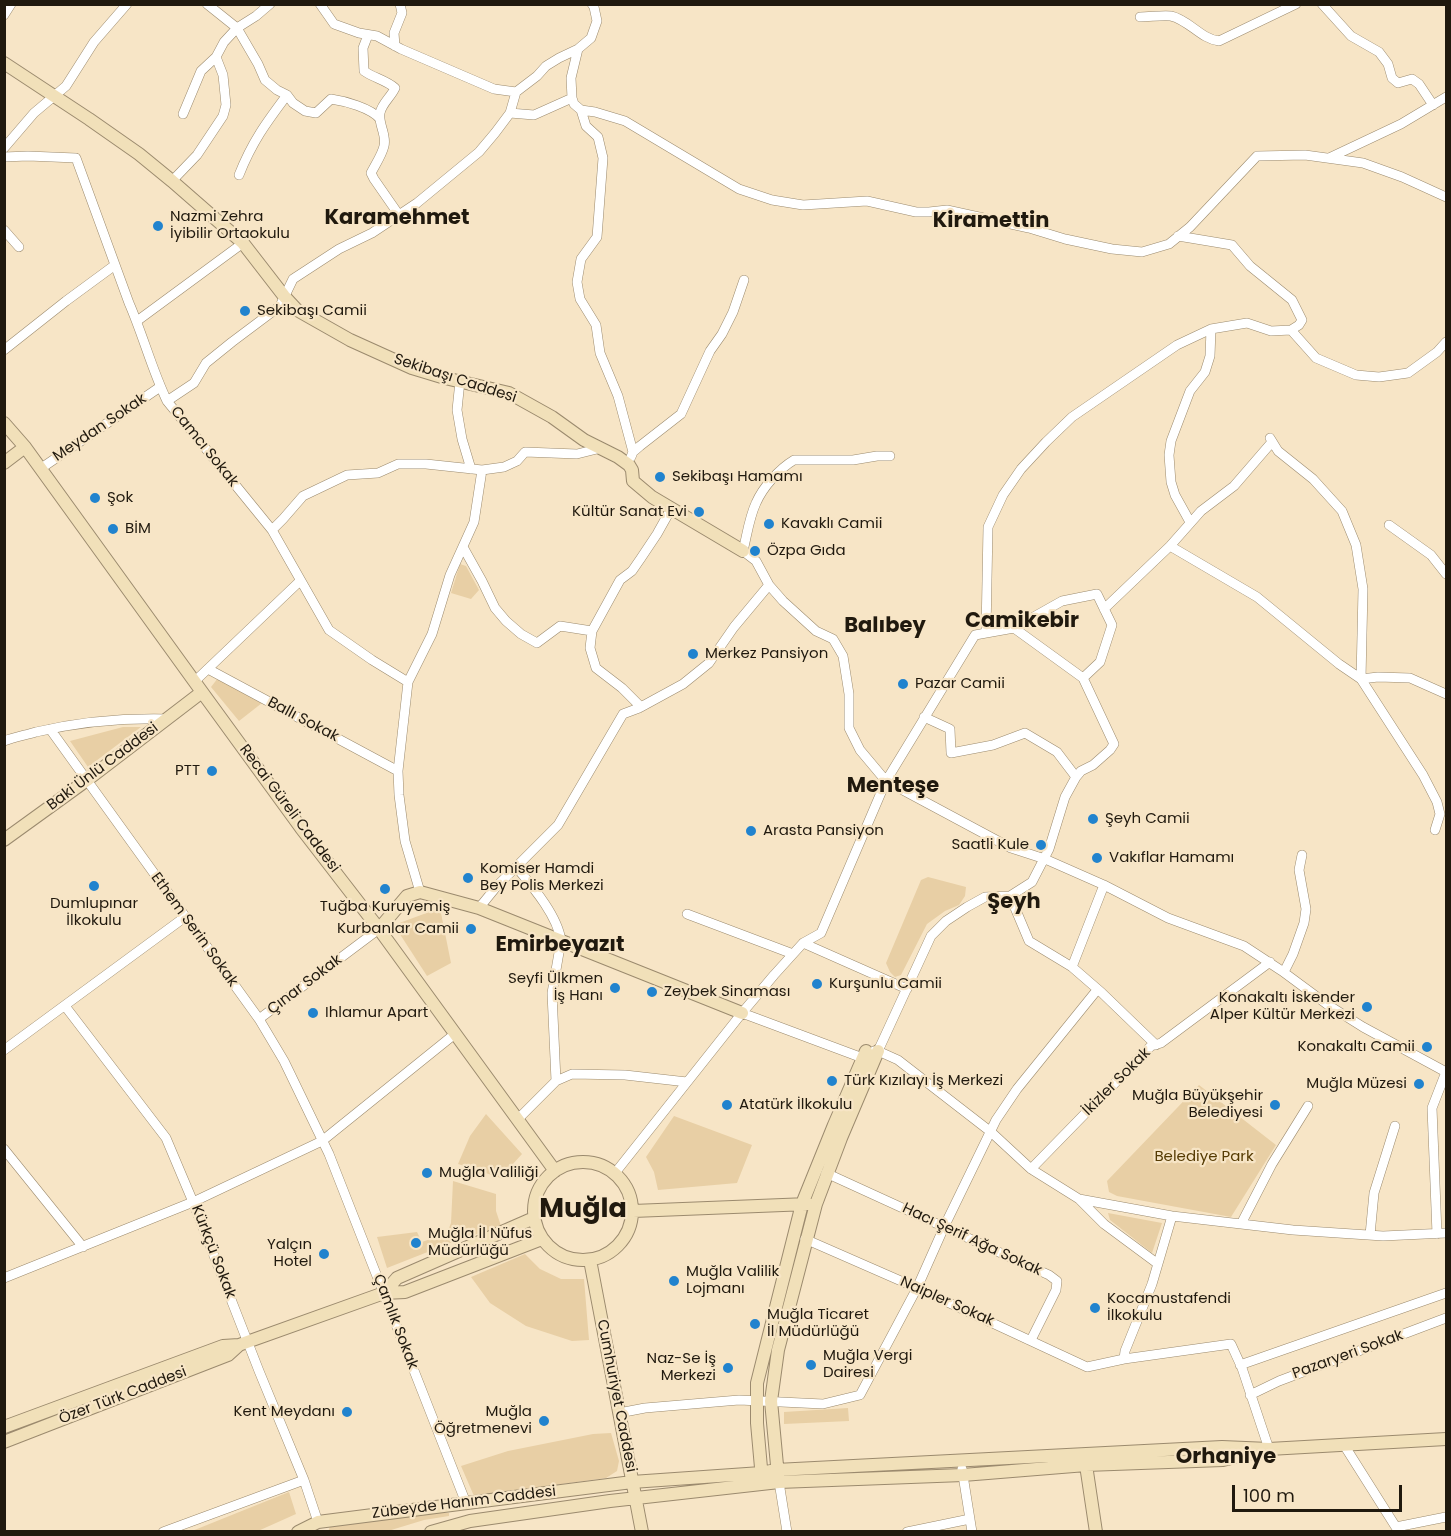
<!DOCTYPE html>
<html>
<head>
<meta charset="utf-8">
<style>
  body { margin:0 }
  #map { position:relative; width:1451px; height:1536px; overflow:hidden; background:#f7e5c6; font-family:Poppins,sans-serif }
  canvas { display:block }
  .frame { position:absolute; inset:0; border:6px solid #20190e; pointer-events:none }
  .scale { position:absolute; left:1232px; top:1485px; width:170px; height:27px; box-sizing:border-box; border:3px solid #20190e; border-top:0; padding-left:8px; font-size:18px; line-height:21px; white-space:nowrap; color:#20190e; -webkit-text-stroke:4px #f7e5c6; paint-order:stroke }
</style>
</head>
<body>
<div id="map">
<canvas width="1451" height="1536"></canvas>
<div class="frame"></div>
<div class="scale">100 m</div>
</div>
<script>
const c = document.querySelector('canvas').getContext('2d');
c.lineJoin = 'round';
function fill(path, color) {
  c.fillStyle = color;
  c.fill(path, 'evenodd');
}
function trace(path, color, width, dash) {
  c.strokeStyle = color;
  c.lineWidth = width;
  c.lineCap = dash ? 'butt' : 'round';
  c.setLineDash(dash || []);
  c.stroke(path);
}
function write(font, color, halo, rows, align = 'center') {
  c.font = font + ' Poppins,sans-serif';
  c.lineWidth = 4.5;
  c.setLineDash([]);
  c.textBaseline = 'middle';
  c.strokeStyle = halo;
  c.fillStyle = color;
  for (const [text, x, y, turn = 0] of rows) {
    c.save();
    c.translate(x, y);
    c.rotate((+turn || 0) * Math.PI / 180);
    c.textAlign = isNaN(turn) ? turn : align;
    if (halo) c.strokeText(text, 0, 0);
    c.fillText(text, 0, 0);
    c.restore();
  }
}
fill(new Path2D(`
  M460 564 466 566 479 590 471 599 451 593Z
  M218 678 262 703 239 721 211 687Z
  M123 727H141L88 767 70 741Z
  M928 877 966 887 965 896 959 905 945 911 927 924 901 975 895 977 890 972 886 963 921 880Z
  M440 908 451 963 427 976 394 925Z
  M1199 1085 1276 1145 1231 1217 1117 1196 1109 1192 1107 1181Z
  M486 1114 522 1154 512 1165 504 1179 458 1164 470 1136Z
  M674 1116 752 1145 737 1183 658 1190 654 1172 646 1157Z
  M453 1181 496 1194V1211L501 1226 453 1242 387 1268 377 1237 417 1232 422 1242 447 1233 451 1223Z
  M1108 1213 1162 1223 1152 1253 1110 1220Z
  M525 1254 540 1269 561 1279H584L589 1340 572 1341 526 1326 490 1303 471 1277Z
  M848 1408 849 1421 784 1424V1412Z
  M611 1433 619 1461 617 1471 606 1478 474 1496 461 1466 508 1451 593 1434Z
  M289 1492 296 1514 258 1531H192Z
  M437 1513H449V1516L424 1520 388 1531 328 1532 330 1526Z`), '#e8cfa5');
const street = new Path2D(`
  M207 4 237 28 258 64 265 80 277 90 287 95 293 103 305 111 316 113 331 99C345 101 371 108 380 119
  M320 4 334 24 359 33 377 36 401 49 494 89 516 92
  M592 4 594 7 597 21 591 38 578 49 571 78 572 98 574 104 581 110 595 112 625 121 739 189 772 200 803 205 867 201 916 212H929L947 210 1029 228 1065 239 1112 249 1142 252 1169 244 1190 227 1257 156 1305 155 1363 163 1402 177 1446 197
  M1322 4 1351 36 1379 52 1388 64 1392 78 1398 83 1412 79 1419 84 1433 105
  M4 15 11 4
  M1140 17C1150 17 1162 15 1171 16 1189 20 1201 39 1219 41L1296 4
  M368 35 363 48 364 71C374 78 386 80 395 88 391 97 382 103 380 113 378 124 387 135 384 146 382 155 375 165 371 173L374 179 399 215
  M395 46 394 33 402 13 400 4
  M581 110 586 126 598 137 603 158 597 237 581 259 577 282 580 299 596 325 600 353 618 396 633 452
  M510 113 516 92 537 76 546 66 559 58 578 49
  M183 114 201 71 216 57 224 42 237 28 256 16 270 4
  M4 148 34 113 66 86 94 42 127 4
  M4 157 28 156 76 158 129 303C143 335 152 370 167 401L272 530 329 630 372 660 408 682
  M1329 158 1401 124 1446 97
  M239 175C252 142 266 123 287 95
  M172 181 197 155 223 116 226 105 223 75 216 57
  M4 230 19 247
  M137 321 243 243
  M1291 330 1316 358 1356 375 1379 377 1408 373 1437 352 1446 342
  M4 350 66 301 115 265
  M460 381 457 410 462 439 471 469
  M167 401 194 383 206 363 232 342 280 306 293 279 339 249 372 233 417 203 479 152 495 133 510 113 534 115 572 98
  M1270 438 1278 451 1313 479 1342 511 1356 545 1363 589 1361 679 1378 677 1410 678 1446 694
  M890 456H877L853 460H794C779 469 763 487 756 503 749 518 747 535 743 551L756 561 769 585 783 601 816 631 833 639 843 656 849 694V728L860 750 886 781 1011 848 1045 859 1104 885 1168 918 1244 946 1282 971 1328 1005 1363 1027 1446 1072
  M631 457 633 452 640 446 681 414 710 351 722 334 733 312 744 280
  M40 469 160 387
  M1190 522 1175 495 1171 482 1169 455 1171 441 1190 391 1205 372 1210 356 1211 329
  M1389 525 1431 555 1446 574
  M272 530 283 519 303 496 347 475 378 473 398 464H426L482 470 504 467 517 461 525 452 577 454 601 448
  M1170 546 1257 597 1339 664 1361 679 1423 775 1437 802 1440 814 1435 830
  M463 547 482 581 495 608 506 621 521 634 537 643 560 626 592 631
  M1104 609 1170 546 1201 511 1234 486 1272 442
  M1014 628 1062 601 1097 594 1112 625 1100 662 1083 678
  M986 633 988 527 1003 495 1021 469 1046 442 1072 417 1177 345 1211 329 1247 323 1271 331 1291 330 1299 325 1302 320 1292 300 1250 266 1232 245 1178 236
  M208 669 398 771
  M194 682 300 581
  M641 707 622 688 596 668 590 648 592 631 620 580 632 571 641 558 657 534 671 509
  M924 717 950 729 951 753 993 745 1025 733 1057 752 1076 777
  M50 729 259 1019 284 1061 329 1154 466 1503
  M4 741C15 737 26 735 36 732 79 722 123 718 167 719
  M517 868C532 886 558 916 561 941L552 993 556 1081
  M420 892 405 841 399 795 398 771 408 682 432 634 450 575 474 522 482 470
  M1010 896 1029 941 1072 967 1102 993 1156 1045
  M479 908 497 886 558 825 623 714 639 708 683 684 709 663 734 627 769 585
  M687 914 793 954
  M803 943 907 989
  M1072 967 1104 885
  M1284 972 1293 954 1304 923 1306 909 1299 870 1302 855
  M65 1006 166 1138 193 1202 259 1371 304 1480 318 1522
  M742 1013 868 1060
  M259 1019 379 929
  M4 1050 185 917
  M874 1051H878L898 1060 991 1132 1031 1169 1079 1199 1172 1216 1293 1230 1383 1236 1446 1233
  M518 1119 556 1081 572 1074 625 1075 687 1082
  M4 1149 83 1247
  M1031 1169 1151 1046 1161 1043 1270 962
  M615 1173 742 1013 774 975 803 943 821 933 886 781 975 635 1014 628 1083 678 1114 744 1110 750 1093 765 1081 771 1076 777 1065 797 1049 849 1032 882 1010 896 985 897 967 907 946 921 931 936 878 1051
  M826 1173 1049 1275 1057 1281 1056 1290 1031 1340
  M1079 1199 1104 1224 1158 1264
  M1241 1224 1272 1164 1308 1106
  M1437 1234 1432 1108 1446 1072
  M1370 1235 1374 1193 1395 1126
  M805 1239 917 1288 1087 1367 1124 1359 1231 1344 1242 1368 1269 1449
  M4 1278 193 1202 322 1141 456 1033
  M1124 1359 1125 1351 1152 1284 1172 1216
  M1240 1365 1446 1293
  M1250 1395 1279 1381 1446 1318
  M619 1413 645 1408 739 1400 823 1404 860 1395 917 1288 945 1225 996 1120 1017 1089 1097 990
  M1344 1445 1399 1532
  M962 1469 972 1532
  M779 1482 787 1532
  M1396 1527 1446 1517
  M163 1532 304 1480
  M907 1532 970 1519`);
const secondary = new Path2D(`
  M4 63 89 119 139 154 172 181 243 243 284 296 297 310 350 340 412 368 445 378 509 393 552 417 584 440 618 457 629 465 632 470 633 481 652 497 743 551
  M4 423 25 447 202 692 301 828 379 929 555 1171
  M4 463 25 447
  M4 840 87 780 202 692
  M379 929 407 896 420 892 479 908 742 1013
  M534 1211a49 49 0 1 1 98 0a49 49 0 1 1-98 0Z
  M633 1211 808 1204
  M590 1260 642 1532
  M384 1293 397 1278 534 1218
  M4 1427 223 1346 239 1345
  M4 1442 228 1355 239 1345 247 1342 384 1293 405 1292 542 1239
  M1086 1465 1096 1532
  M778 1476 771 1401 778 1350 816 1204 841 1138 878 1051
  M762 1479 757 1423V1383L767 1343 802 1204 834 1125 866 1051
  M298 1532 318 1522 632 1482 761 1473 776 1470 1222 1447 1269 1449 1446 1439
  M431 1532 470 1521 610 1501 779 1482 963 1475 1086 1465 1223 1460 1256 1452`);
trace(street, '#9b8a6e', 10);
trace(secondary, '#9b8a6e', 14);
trace(street, '#fff', 9);
trace(secondary, '#f1e0b9', 12);
for (const [x, y, r, color] of [
  [158,226,6,"#2183ce"],
  [245,311,6,"#2183ce"],
  [660,477,6,"#2183ce"],
  [95,498,6,"#2183ce"],
  [699,512,6,"#2183ce"],
  [769,524,6,"#2183ce"],
  [113,529,6,"#2183ce"],
  [755,551,6,"#2183ce"],
  [693,654,6,"#2183ce"],
  [903,684,6,"#2183ce"],
  [212,771,6,"#2183ce"],
  [1093,819,6,"#2183ce"],
  [751,831,6,"#2183ce"],
  [1041,845,6,"#2183ce"],
  [1097,858,6,"#2183ce"],
  [468,878,6,"#2183ce"],
  [94,886,6,"#2183ce"],
  [385,889,6,"#2183ce"],
  [471,929,6,"#2183ce"],
  [817,984,6,"#2183ce"],
  [615,988,6,"#2183ce"],
  [652,992,6,"#2183ce"],
  [1367,1007,6,"#2183ce"],
  [313,1013,6,"#2183ce"],
  [1427,1047,6,"#2183ce"],
  [832,1081,6,"#2183ce"],
  [1419,1084,6,"#2183ce"],
  [727,1105,6,"#2183ce"],
  [1275,1105,6,"#2183ce"],
  [427,1173,6,"#2183ce"],
  [416,1243,6,"#2183ce"],
  [324,1254,6,"#2183ce"],
  [674,1281,6,"#2183ce"],
  [1095,1308,6,"#2183ce"],
  [755,1324,6,"#2183ce"],
  [811,1365,6,"#2183ce"],
  [728,1368,6,"#2183ce"],
  [347,1412,6,"#2183ce"],
  [544,1421,6,"#2183ce"]
]) {
  const dot = new Path2D();
  dot.arc(x, y, r, 0, 2 * Math.PI);
  c.fillStyle = color;
  c.fill(dot);
  trace(dot, '#f7e5c6', 2);
}
write('15px', '#20190e', '#f7e5c6', [
  ["Nazmi Zehra",170,217],
  ["İyibilir Ortaokulu",170,234],
  ["Sekibaşı Camii",257,311],
  ["Sekibaşı Hamamı",672,477],
  ["Şok",107,498],
  ["Kültür Sanat Evi",687,512,"right"],
  ["Kavaklı Camii",781,524],
  ["BİM",125,529],
  ["Özpa Gıda",767,551],
  ["Merkez Pansiyon",705,654],
  ["Pazar Camii",915,684],
  ["PTT",200,771,"right"],
  ["Şeyh Camii",1105,819],
  ["Arasta Pansiyon",763,831],
  ["Saatli Kule",1029,845,"right"],
  ["Vakıflar Hamamı",1109,858],
  ["Komiser Hamdi",480,869],
  ["Bey Polis Merkezi",480,886],
  ["Dumlupınar",94,904,"center"],
  ["İlkokulu",94,921,"center"],
  ["Tuğba Kuruyemiş",385,907,"center"],
  ["Kurbanlar Camii",459,929,"right"],
  ["Seyfi Ülkmen",603,979,"right"],
  ["İş Hanı",603,996,"right"],
  ["Kurşunlu Camii",829,984],
  ["Zeybek Sinaması",664,992],
  ["Konakaltı İskender",1355,998,"right"],
  ["Alper Kültür Merkezi",1355,1015,"right"],
  ["Ihlamur Apart",325,1013],
  ["Konakaltı Camii",1415,1047,"right"],
  ["Türk Kızılayı İş Merkezi",844,1081],
  ["Muğla Müzesi",1407,1084,"right"],
  ["Muğla Büyükşehir",1263,1096,"right"],
  ["Belediyesi",1263,1113,"right"],
  ["Atatürk İlkokulu",739,1105],
  ["Muğla Valiliği",439,1173],
  ["Muğla İl Nüfus",428,1234],
  ["Müdürlüğü",428,1251],
  ["Yalçın",312,1245,"right"],
  ["Hotel",312,1262,"right"],
  ["Muğla Valilik",686,1272],
  ["Lojmanı",686,1289],
  ["Kocamustafendi",1107,1299],
  ["İlkokulu",1107,1316],
  ["Muğla Ticaret",767,1315],
  ["İl Müdürlüğü",767,1332],
  ["Muğla Vergi",823,1356],
  ["Dairesi",823,1373],
  ["Naz-Se İş",716,1359,"right"],
  ["Merkezi",716,1376,"right"],
  ["Kent Meydanı",335,1412,"right"],
  ["Muğla",532,1412,"right"],
  ["Öğretmenevi",532,1429,"right"]
], 'left');
write('15px', '#20190e', '#f7e5c6', [
  ["Sekibaşı Caddesi",455,379,18],
  ["Meydan Sokak",100,428,-34],
  ["Camcı Sokak",204,447,51],
  ["Ballı Sokak",303,720,28],
  ["Baki Ünlü Caddesi",103,767,-37],
  ["Recai Güreli Caddesi",289,809,53],
  ["Ethem Serin Sokak",194,930,54],
  ["Çınar Sokak",305,985,-37],
  ["İkizler Sokak",1117,1082,-45],
  ["Hacı Şerif Ağa Sokak",972,1240,25],
  ["Kürkçü Sokak",213,1252,69],
  ["Naipler Sokak",947,1302,24],
  ["Çamlık Sokak",395,1322,69],
  ["Pazaryeri Sokak",1348,1355,-20],
  ["Özer Türk Caddesi",123,1396,-21],
  ["Cumhuriyet Caddesi",616,1396,79],
  ["Zübeyde Hanım Caddesi",464,1503,-7]
]);
write('15px', '#553b03', '#f7e5c6', [
  ["Belediye Park",1204,1157]
]);
write('bold 21px', '#20190e', '#f7e5c6', [
  ["Karamehmet",397,219],
  ["Kiramettin",991,222],
  ["Camikebir",1022,622],
  ["Balıbey",885,627],
  ["Menteşe",893,787],
  ["Şeyh",1014,903],
  ["Emirbeyazıt",560,946],
  ["Orhaniye",1226,1458]
]);
write('bold 27px', '#20190e', '#f7e5c6', [
  ["Muğla",583,1210]
]);
</script>
</body>
</html>
